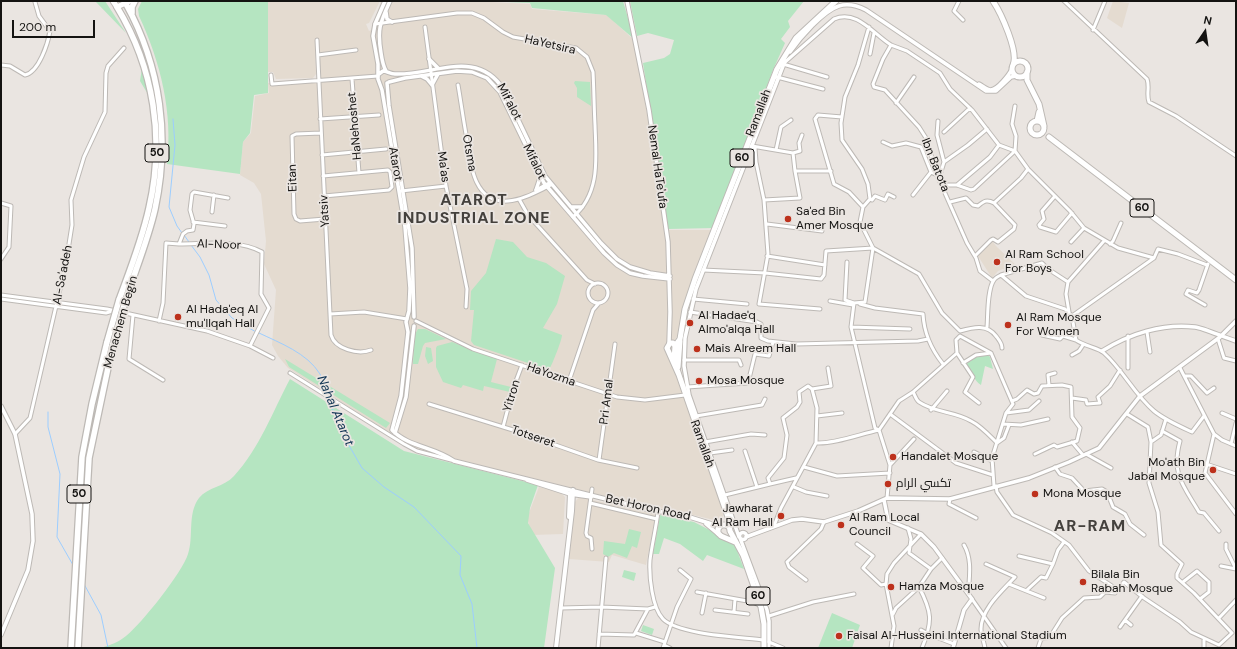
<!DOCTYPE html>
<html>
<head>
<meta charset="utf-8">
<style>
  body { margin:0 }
  #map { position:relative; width:1237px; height:649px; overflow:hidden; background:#eae5e1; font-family:"DM Sans",sans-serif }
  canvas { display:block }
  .frame { position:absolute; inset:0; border:2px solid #141311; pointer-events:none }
  .north { position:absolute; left:1185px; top:12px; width:40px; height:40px; -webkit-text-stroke:3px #eae5e1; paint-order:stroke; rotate:13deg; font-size:11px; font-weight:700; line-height:16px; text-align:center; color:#141311 }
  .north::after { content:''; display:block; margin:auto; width:14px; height:18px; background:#141311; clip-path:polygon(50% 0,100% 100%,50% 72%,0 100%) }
  .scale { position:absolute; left:12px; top:20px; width:83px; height:18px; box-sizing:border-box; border:2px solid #141311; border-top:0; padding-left:5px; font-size:12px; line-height:14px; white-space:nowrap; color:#141311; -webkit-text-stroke:3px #eae5e1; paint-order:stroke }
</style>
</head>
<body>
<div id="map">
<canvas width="1237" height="649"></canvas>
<div class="frame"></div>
<div class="north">N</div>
<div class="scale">200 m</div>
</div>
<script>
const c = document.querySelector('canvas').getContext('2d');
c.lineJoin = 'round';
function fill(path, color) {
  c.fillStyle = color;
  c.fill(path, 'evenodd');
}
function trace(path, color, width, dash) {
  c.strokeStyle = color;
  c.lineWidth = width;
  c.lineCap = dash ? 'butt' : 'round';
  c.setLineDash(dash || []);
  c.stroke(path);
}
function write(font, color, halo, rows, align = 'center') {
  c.font = font + ' "DM Sans",Cairo,sans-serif';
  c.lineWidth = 3.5;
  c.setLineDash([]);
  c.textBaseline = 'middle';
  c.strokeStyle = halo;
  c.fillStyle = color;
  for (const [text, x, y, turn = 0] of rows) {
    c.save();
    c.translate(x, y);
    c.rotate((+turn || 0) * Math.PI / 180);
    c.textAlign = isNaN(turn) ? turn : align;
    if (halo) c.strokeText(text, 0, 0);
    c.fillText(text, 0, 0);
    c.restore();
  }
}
fill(new Path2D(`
  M268 1H380L369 23 366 24 369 31 371 30 381 1H473L530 4 532 9 607 15 635 41 666 230H713L683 310 677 336 668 354 711 471 723 506V517L718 521 681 512 657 509 415 449 288 368 278 356 272 345 276 290 264 264 266 241 261 194 254 183 240 175 243 142 251 133 255 96 269 93 268 83 317 81V38L315 39 316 74 313 78 276 79 273 72H268Z
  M1113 1 1129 3 1122 28 1107 18Z
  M992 241 997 247 1019 268 1007 272 1003 269 998 271 992 278 978 256Z
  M539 487 560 492 565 497 563 534 532 535 527 518Z
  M579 497 656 514 646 565 612 555 609 562 569 559 575 502Z`), '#e4dbd0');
fill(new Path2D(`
  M95 1H105L126 33Z
  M142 1H268V93L254 95 250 133 243 142 240 174 167 164C173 113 161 63 139 16L138 9Z
  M483 1H623L634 39 606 15 532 8 530 3Z
  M630 1H804L788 21 790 27 781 39 785 43 773 70 714 228 668 229 643 63 664 58 670 54 674 40 648 33 637 36Z
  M142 68 149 96 140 81Z
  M575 81 590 82 591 106 577 97V88L574 83Z
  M496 239 513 242 527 257 546 263 565 276 557 304 543 328 562 335C562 340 552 365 549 370L474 345 471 341 474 310H470L471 291 486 273Z
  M418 329H425L446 339 425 343 423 346 418 364H413L414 336Z
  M452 342 497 359 491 382 511 387 510 392 484 386 483 391 463 385 461 388 443 382 436 367V348L437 346Z
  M426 347 431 348 433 361 428 364 425 356Z
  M987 354 990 357 993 369 985 366 981 385C974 381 971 370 966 364L978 356Z
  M285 359 390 423 386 428 289 367Z
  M290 379 404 451 538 485 530 508 528 523 555 568 544 648H101C110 645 119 642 126 636 142 623 182 573 188 554 194 537 187 514 199 498 208 487 224 487 234 476 259 449 273 411 290 379Z
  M660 515 694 522 731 541 735 545 744 569 707 555 703 561 680 544 664 538 659 554H653Z
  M629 529 641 532 637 548 632 546 627 558 614 553 608 557 603 554 604 541 625 544Z
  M624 570 636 573 634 581 622 577Z
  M832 613 860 625 852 648H818Z
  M643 625 654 629 652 635 641 631Z`), '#b5e5c1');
trace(new Path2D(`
  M173 119 175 145 169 207 177 226 182 233
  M184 235 189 242
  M191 245 200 257 209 275 216 300 232 318 256 332
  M259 333C280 343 307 353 320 374 323 380 325 388 327 395
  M329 399 339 428 362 468 384 487 414 507 461 556 460 575 472 604 477 648
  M48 412V427L60 474 57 537 73 565
  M84 584 101 615 108 648`), '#9ccdff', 1);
const minor = new Path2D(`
  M959 1 954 11 963 20
  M1064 1 1147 79C1150 87 1146 94 1149 102L1176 116 1236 156
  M375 24 457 13H472L484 18 503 32 513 37 576 48 587 57 593 72C594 90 594 107 595 125 596 157 601 193 573 217
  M425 27 446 186 467 289 466 307
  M869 27 858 65 845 97 841 123 842 140 862 169 868 184 870 199 863 207 860 222 873 248 865 302 854 303 851 327 875 428 879 430 890 465 887 498
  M1093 30 1105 1
  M317 40 331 335C335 349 358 355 371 350
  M891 45 907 51 940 73 950 89 972 110 999 145 1015 151 1028 169 1070 211 1084 228 1118 248 1154 258 1158 249 1178 254 1207 265
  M870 54 874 33
  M318 55 356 50
  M784 63 834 19C857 9 873 34 891 45L883 59 873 84 874 87 885 90 919 127 926 138 937 175 967 243 976 258 980 271 993 281
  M783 64 827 77
  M1 65 10 66 25 75C39 72 48 43 50 31L39 16 35 2
  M271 75 272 84 378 76
  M777 77 823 89
  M352 79 359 173
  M458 85C461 102 463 118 466 134 470 160 472 204 508 201 523 200 538 191 551 185
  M896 103 914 77
  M842 117 818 115 815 119 834 184 849 192 863 207
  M320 119 379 115
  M938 121 937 135 944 162
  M944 132 970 108
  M321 133 296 134 292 136 294 214 296 219 300 221 325 219
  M883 142 892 146 906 143 921 147 931 172 937 175
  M751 146 755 148 756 162 764 200 768 254 759 304 820 309
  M752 146 793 153 795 171H831
  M776 150 781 127 791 120
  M793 153 800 151 799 143 802 135
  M322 155 386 149
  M323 176 388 170 390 172 392 187 389 190 324 196
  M939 178 944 162 968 145 987 129
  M943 185H957L971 190 974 189 1015 151 1016 136 1012 124 1015 106
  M957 185 990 157 999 145
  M536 190 549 183
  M401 191 446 186
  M913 195 931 172
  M1055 196 1042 211 1044 219 1039 225 1040 227 1056 232 1072 213
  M228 198 194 192 192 194 190 210 194 224 193 230 187 231 183 234 179 244C206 244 238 239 262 252L261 294 269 308 250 346
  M519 199 528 215 587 280 595 284
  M870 199 872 200 875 196 885 200 888 194 894 197
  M764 200 800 198 795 171
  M950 202 966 198 973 205 978 206C984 201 987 199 994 203L1021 178 1028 169
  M1 203 11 206 9 247 1 259
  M212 212 214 195
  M193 222 225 226
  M767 224 822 231
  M1071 242 1084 228
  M1110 244 1113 241 1121 223
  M767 256 825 265
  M975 256 991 240 993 239 998 242 1014 229 1015 225 994 203
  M847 262 845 300 854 303
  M703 270 765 273 821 279 824 275 826 251 873 248 919 274 942 313 960 331C974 327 987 324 996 336 999 340 1002 343 1002 348
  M1001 275 1042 263 1048 269 1068 282 1066 294 1069 312
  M1068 282 1104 241
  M588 293a10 10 0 1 1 20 0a10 10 0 1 1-20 0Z
  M1 295 107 309 207 331 250 346 273 358
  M1 299 106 313 113 311
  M693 299 747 304
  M830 301 853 305
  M860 304 875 308 923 314C924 334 931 349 943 364
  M1205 305 1186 294 1188 290 1197 293 1199 290 1208 264
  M690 312 757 322 761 324V338L768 341 796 344 918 341 928 339
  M330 314 364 312 407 319
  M133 315 129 359 163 380
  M1072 316 1154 258
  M159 321 163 303 166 243 179 244
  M416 321 473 349 617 397 645 400 685 395
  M851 327 910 329
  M987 327C988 316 987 289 994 280 995 278 999 276 1001 275L1026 296 1065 309 1072 316 1076 340C1084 346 1099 348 1104 353 1123 370 1134 394 1154 411 1165 420 1179 426 1192 432L1204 416
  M1147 332 1150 352
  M1042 335 1060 339 1063 336 1076 340
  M1128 336V368
  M1218 339 1224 358 1236 361
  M957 353 973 377 965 392 979 403
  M991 353 1013 404 1006 413 992 458 994 486
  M1072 355 1079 351 1083 345
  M684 360H739L741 365
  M963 363 976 355 991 353
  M1180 368 1214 434 1222 440 1236 446
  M290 373 404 444 417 451 451 460
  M1185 376H1191L1207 393 1214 388
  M569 381 593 310 599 303
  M1049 385 1048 375 1055 373
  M687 387 748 383 755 354 769 356 773 342
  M812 389 831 386 828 368
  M913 392C915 395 916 400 919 402 935 413 954 411 971 421 981 426 989 435 997 443
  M1072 398 1086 400 1087 404 1100 403 1098 397 1110 386 1120 370
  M1012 401 1017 399 1027 390 1034 394 1038 393 1042 386 1062 385 1071 387 1072 417 1080 428 1077 441 1057 447 1054 445 1035 454
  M429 404 513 430 598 460 637 468
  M931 410 947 391
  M1006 413 1029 410 1039 401
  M1222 413 1236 419
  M890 414 956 463 993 475
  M1127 414 1148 427 1151 442
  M696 416 762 405 765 399
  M817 416 842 413
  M1003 424 1021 425 1048 419
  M503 427 513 389 522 365
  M1162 431 1180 441C1171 474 1183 485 1199 512L1204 513 1219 531
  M15 434 30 418 66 263 72 225 71 200 84 157 105 112 106 73 108 66 124 48
  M1214 434 1205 473 1236 514
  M705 442 751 434 765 435
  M1072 442 1083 455
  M816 443C835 444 860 434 879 430L899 401 913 392 957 353 956 340 960 336 991 353
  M997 443 1004 438 1009 425
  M1231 444 1236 423
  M745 451 757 487
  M974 452 992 461
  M710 453 732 450
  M1086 454 1111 468
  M599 460 615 344
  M1206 464 1236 474
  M890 465 914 439
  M804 467 837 476 890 473
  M1055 467 1060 474 1072 478 1084 491 1102 489 1107 492 1113 507 1125 514 1130 524 1144 535
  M996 486 997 492 1013 515 1052 533 1069 545 1089 571 1118 590
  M794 487 806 492 827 496
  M725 495 770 484
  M950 499 949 504 976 518
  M590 503 657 519
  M658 512C656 528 652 544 650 560 649 576 652 608 663 619 679 635 741 637 764 640
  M774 526 781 508 816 443 817 408 812 389 808 386 799 392 800 402 797 407 783 418 787 435 784 458 768 478 770 484 796 478
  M908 528 911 539 909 553 931 569
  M857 544 873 556 863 568 881 585 886 584
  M1226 544V549L1236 569
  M964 545C971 557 970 571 969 584L965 586
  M592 549 591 538 587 536 586 533 592 489
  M1019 556 1053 564 1058 550 1064 542
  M1221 566 1236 569
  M806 580 789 567 787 562 821 529 824 522
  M1183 582 1197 571 1209 582V592L1200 599
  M1009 584 1044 598
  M919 587C932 612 933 621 922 648
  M1027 590 1041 577 1046 578 1053 564
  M697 592 753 602 759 605
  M972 599 1006 648
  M561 608 601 607 648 609 655 607
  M715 610 748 614
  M734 612 735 599
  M702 613 706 593
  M893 614 896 608 919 587 931 569 942 558
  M769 616 813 602 854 594
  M1219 618 1236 600
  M1125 620 1131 625
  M1120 627 1142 596
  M921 630 928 634 954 644
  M636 633 665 642
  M599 634 634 635 648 609
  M664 645 670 648
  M598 648 606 558
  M663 648 677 607 691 579 680 570
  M769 648V642L783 648
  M891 648 894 626 886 584 887 574 894 563 921 534
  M985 648C984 642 981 635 981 629 981 609 1002 591 1015 577L986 564
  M1038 648 1041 639 1050 637 1062 618 1084 598 1100 597 1105 592 1115 593 1124 582 1144 598 1180 622 1191 632 1219 645 1232 633 1194 593 1177 578V574L1182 564 1161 545 1158 512 1149 483 1151 442 1161 435 1166 419
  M1204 648V640`);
const tertiary = new Path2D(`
  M385 1 375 24 373 36 378 64V79L382 90 405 227 410 288 409 311 406 322 408 332 401 396 392 430C408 447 435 447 454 461L654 511 680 514 712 524 721 525
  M627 1 649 110 668 242 670 312 669 343
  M386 12 387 19 392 22
  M790 52C800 38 823 11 839 6 849 3 858 6 866 10L986 91H996L1011 77 1016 76
  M429 59 438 68
  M386 71C383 66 382 60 381 53 377 29 380 23 390 1
  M379 74 383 71C387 71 390 74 395 74 433 76 477 47 504 90L545 176 601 243 617 259 630 267 650 273 670 276
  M421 76 427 79 432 85
  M389 82 405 78 457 71 472 72 487 78 500 92 544 183 604 253 617 265 630 273 643 276 670 279
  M387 83 389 106 412 248 414 317
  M979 84C983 86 987 90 991 90 998 89 1009 75 1012 69
  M432 85 438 74
  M536 190 540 178
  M571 207H582
  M1102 351C1129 334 1163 323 1195 327 1204 328 1225 338 1236 341
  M1 406 15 434 32 514 33 541 28 570 1 635
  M395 433 406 397 414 326
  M527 480 570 494 591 497
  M884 500 888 520 921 534 934 547 972 599 964 610 953 648
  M706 524 718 534
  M739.5 536a3.5 3.5 0 1 1 7 0a3.5 3.5 0 1 1-7 0Z
  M739 537 689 395 684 366 685 338 696 289 785 61
  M746 537 792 520 802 519 824 522 858 511 887 498 950 499 1029 478 1069 462 1099 448 1140 396 1220 337 1236 321
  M740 538 767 610 769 621V642`);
const secondary = new Path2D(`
  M569 517 570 494 573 490
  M556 648 572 511 573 490`);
const trunk = new Path2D(`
  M113 1 117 7
  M993 1C1001 13 1019 52 1013 65
  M117 7 130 1
  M1012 69a8 8 0 1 1 16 0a8 8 0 1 1-16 0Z
  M1027 72V80L1039 104 1044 126
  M1037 121 1039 112
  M1030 128a7 7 0 1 1 14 0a7 7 0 1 1-14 0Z
  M1049 137 1236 280
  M675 346 680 339 685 309 695 279 777 69 796 38 836 1
  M678 367 680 341
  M679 375 667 348 670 343H673L675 346 674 360 679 375 728 517 730 531 743 555 761 607 764 624V648
  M729 527 726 525H721L718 529V533L721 536 735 542`);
const motorway = new Path2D(`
  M117 7C154 68 165 139 149 208 142 240 130 270 119 300
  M132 13V7L135 1
  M125 302C135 271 148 240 155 209 170 139 161 67 126 4
  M71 648 82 457 92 404 107 342
  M78 648 89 458 113 344`);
trace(minor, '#bdb9b5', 5);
trace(tertiary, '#bdb9b5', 5.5);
trace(secondary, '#bdb9b5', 6);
trace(trunk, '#bdb9b5', 7);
trace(motorway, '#bdb9b5', 8);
trace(minor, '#fff', 3);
trace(tertiary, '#fff', 3.5);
trace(secondary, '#fff', 4);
trace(trunk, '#fff', 5);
trace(motorway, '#fff', 5.5);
const motorwayBridge = new Path2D(`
  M107 342 119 300
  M113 344 125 302`);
trace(motorwayBridge, '#bdb9b5', 8, []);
trace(motorwayBridge, '#fff', 5.5);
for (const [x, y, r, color] of [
  [788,219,4,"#bd311c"],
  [997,262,4,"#bd311c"],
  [178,317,4,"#bd311c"],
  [690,323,4,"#bd311c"],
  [1008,325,4,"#bd311c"],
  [697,349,4,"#bd311c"],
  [699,381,4,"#bd311c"],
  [893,457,4,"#bd311c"],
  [1213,470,4,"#bd311c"],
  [888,484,4,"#bd311c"],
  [1035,494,4,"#bd311c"],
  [781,516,4,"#bd311c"],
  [841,525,4,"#bd311c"],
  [1083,582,4,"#bd311c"],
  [891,587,4,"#bd311c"],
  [839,636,4,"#bd311c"]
]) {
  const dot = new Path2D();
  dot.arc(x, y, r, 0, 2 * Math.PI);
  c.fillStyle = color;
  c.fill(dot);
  trace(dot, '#eae5e1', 1.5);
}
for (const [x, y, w] of [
  [157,153,24],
  [742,158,24],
  [1142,208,24],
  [79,494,24],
  [758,596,24]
]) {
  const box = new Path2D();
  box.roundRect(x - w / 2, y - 9, w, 18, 3);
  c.fillStyle = '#eae5e1';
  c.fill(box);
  trace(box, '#141311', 1);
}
write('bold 11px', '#141311', null, [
  ["50",157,153],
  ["60",742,158],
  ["60",1142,208],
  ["50",79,494],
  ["60",758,596]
]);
write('12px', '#141311', '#eae5e1', [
  ["HaYetsira",550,45,13],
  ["Mif'alot",509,102,62],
  ["Ramallah",759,113,-69],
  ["HaNehoshet",355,126,-95],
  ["Otsma",469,153,80],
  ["Mifalot",534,162,64],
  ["Atarot",395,164,80],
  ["Ibn Batota",935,165,68],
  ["Ma'as",443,167,82],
  ["Nemal HaTe'ufa",657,167,82],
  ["Eitan",293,178,-92],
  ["Yatsiv",325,211,-93],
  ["Al-Noor",219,245,2],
  ["Al-Sa'adeh",63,275,-79],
  ["Menachem Begin",121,322,-74],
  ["HaYozma",551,375,19],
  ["Yitron",512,396,-73],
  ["Pri Amal",607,402,-83],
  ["Totseret",533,437,19],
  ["Ramallah",702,444,70],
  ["Bet Horon Road",648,508,12]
]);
write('12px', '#141311', '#eae5e1', [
  ["Sa'ed Bin",796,212],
  ["Amer Mosque",796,226],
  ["Al Ram School",1005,255],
  ["For Boys",1005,269],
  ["Al Hada'eq Al",186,310],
  ["mu'llqah Hall",186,324],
  ["Al Hadae'q",698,316],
  ["Almo'alqa Hall",698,330],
  ["Al Ram Mosque",1016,318],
  ["For Women",1016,332],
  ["Mais Alreem Hall",705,349],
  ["Mosa Mosque",707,381],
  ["Handalet Mosque",901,457],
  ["Mo'ath Bin",1205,463,"right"],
  ["Jabal Mosque",1205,477,"right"],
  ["تكسي الرام",896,484],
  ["Mona Mosque",1043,494],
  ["Jawharat",773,509,"right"],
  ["Al Ram Hall",773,523,"right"],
  ["Al Ram Local",849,518],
  ["Council",849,532],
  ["Bilala Bin",1091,575],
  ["Rabah Mosque",1091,589],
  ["Hamza Mosque",899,587],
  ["Faisal Al-Husseini International Stadium",847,636]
], 'left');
write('italic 13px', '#0f3353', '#eae5e1', [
  ["Nahal Atarot",335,411,67]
]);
c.letterSpacing = '1px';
write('bold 16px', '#44413d', '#eae5e1', [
  ["ATAROT",474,201],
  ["INDUSTRIAL ZONE",474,219],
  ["AR-RAM",1090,527]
]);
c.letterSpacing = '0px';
</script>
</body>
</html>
